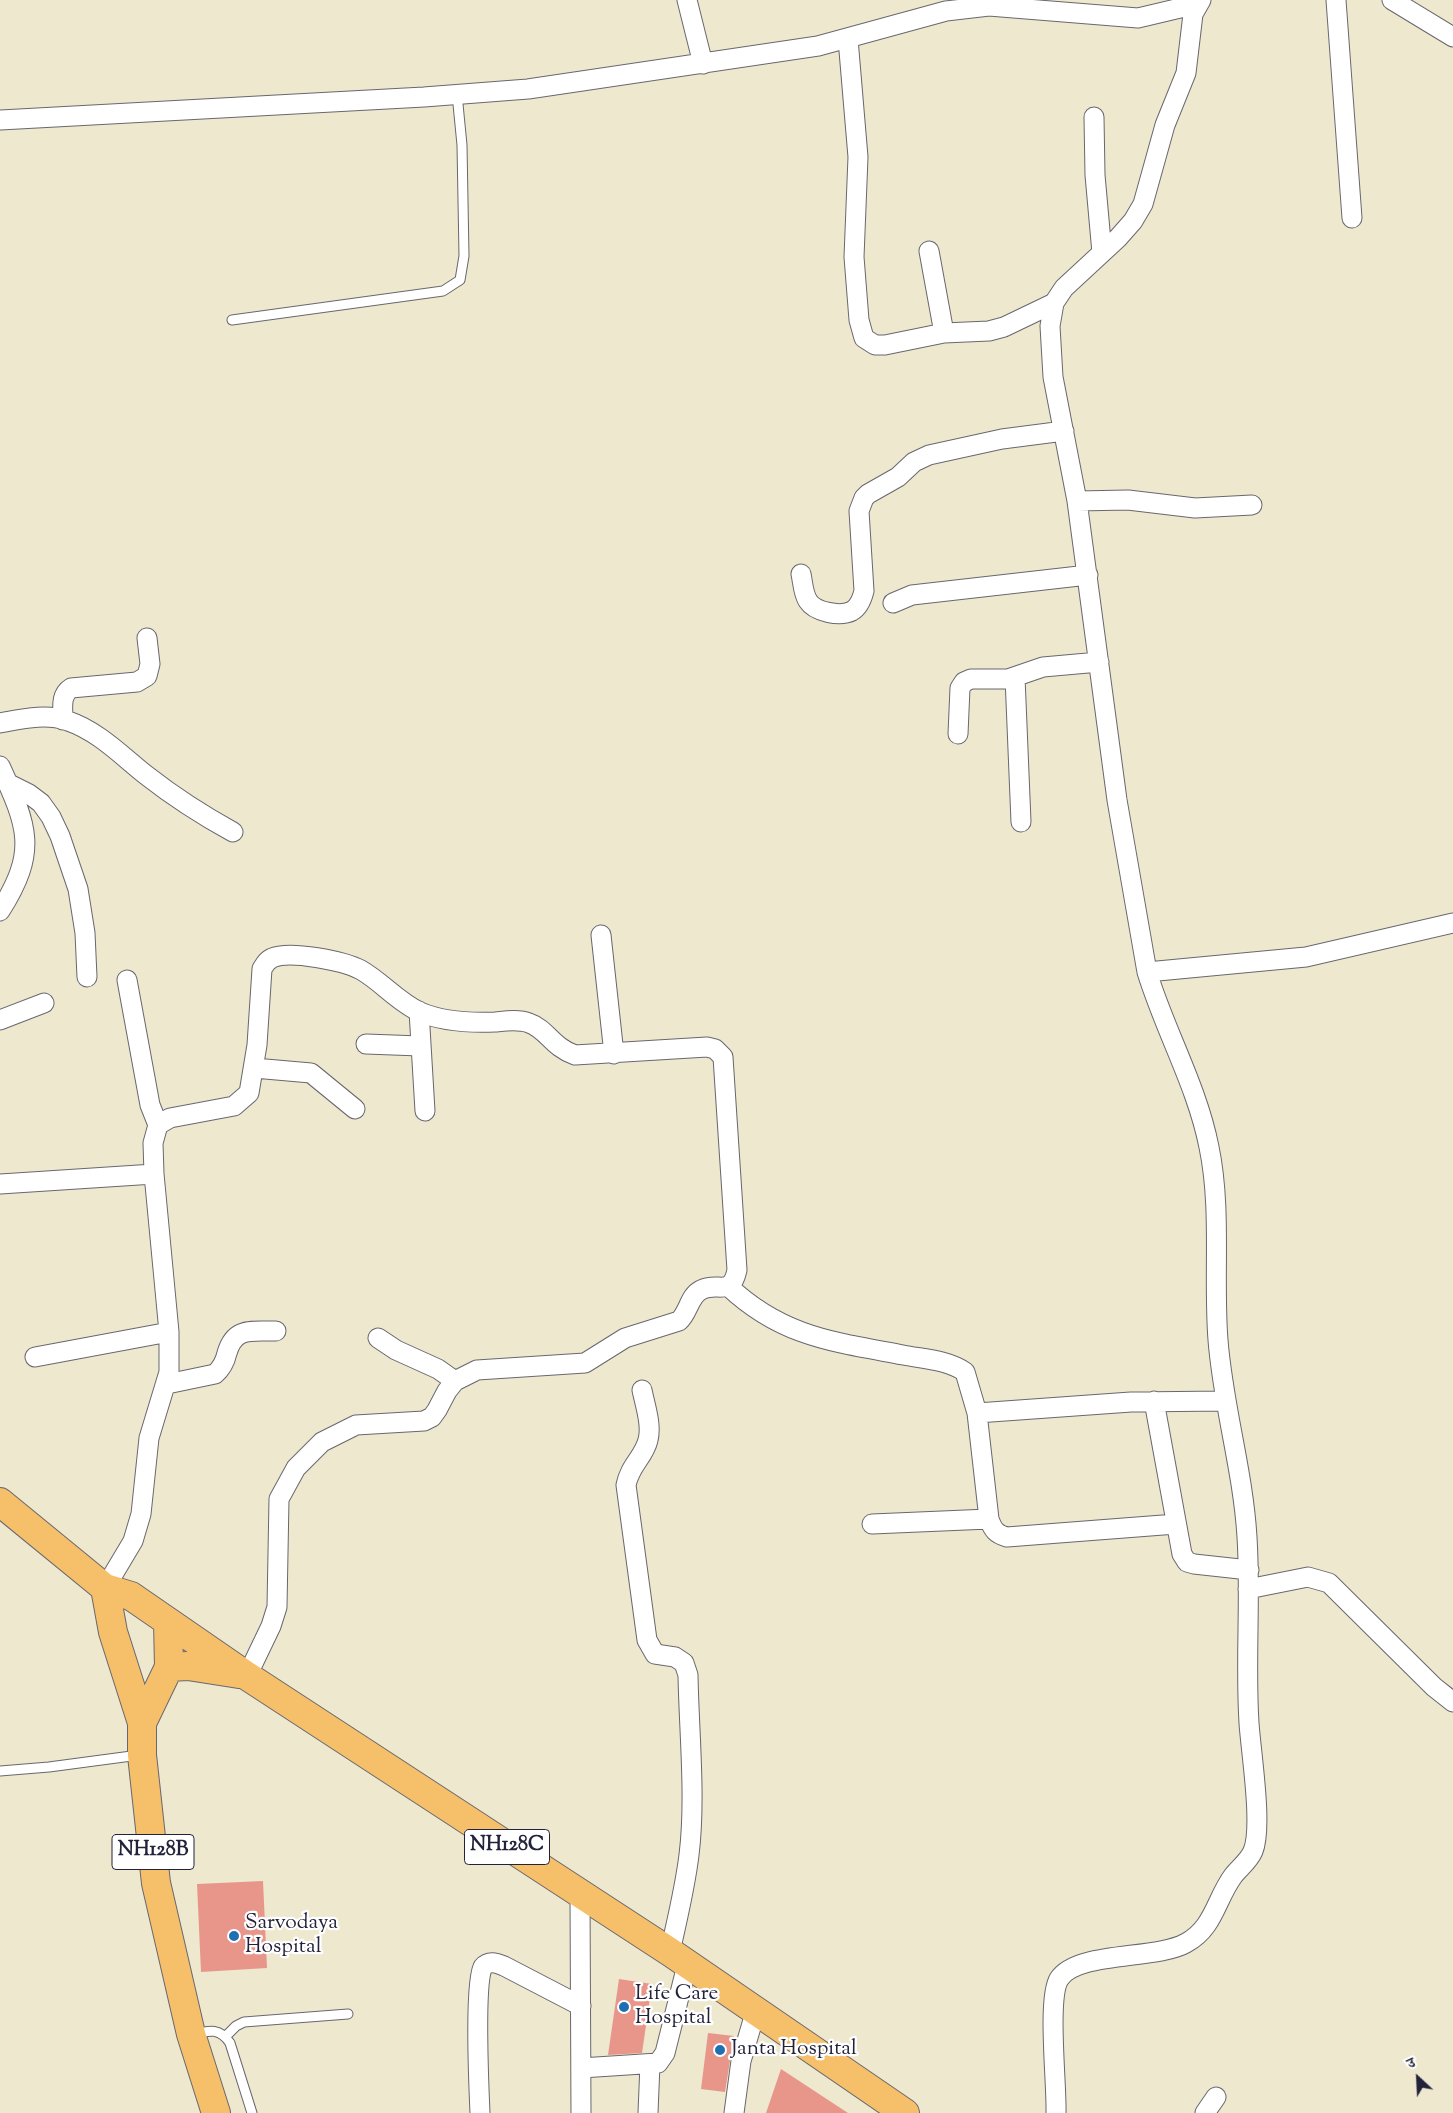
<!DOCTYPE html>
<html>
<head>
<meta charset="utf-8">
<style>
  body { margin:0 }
  #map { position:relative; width:1453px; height:2113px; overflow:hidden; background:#ede8ce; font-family:"Sorts Mill Goudy","Noto Serif Devanagari",serif }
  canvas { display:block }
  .north { position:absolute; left:1393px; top:2053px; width:50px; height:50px; -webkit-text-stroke:4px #fff; paint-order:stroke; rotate:335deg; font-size:14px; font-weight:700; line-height:20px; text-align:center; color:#22223b }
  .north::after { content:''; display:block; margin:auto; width:18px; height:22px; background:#22223b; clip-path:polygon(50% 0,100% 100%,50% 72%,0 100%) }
</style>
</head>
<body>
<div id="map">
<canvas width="1453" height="2113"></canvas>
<div class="north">उ</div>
</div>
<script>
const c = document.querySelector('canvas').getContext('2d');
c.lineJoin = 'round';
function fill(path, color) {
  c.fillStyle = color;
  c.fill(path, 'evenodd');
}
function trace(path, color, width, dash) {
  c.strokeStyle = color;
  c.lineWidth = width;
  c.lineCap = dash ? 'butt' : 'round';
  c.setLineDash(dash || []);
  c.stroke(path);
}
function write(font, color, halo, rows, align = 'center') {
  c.font = font + ' "Sorts Mill Goudy",serif';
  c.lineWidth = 4.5;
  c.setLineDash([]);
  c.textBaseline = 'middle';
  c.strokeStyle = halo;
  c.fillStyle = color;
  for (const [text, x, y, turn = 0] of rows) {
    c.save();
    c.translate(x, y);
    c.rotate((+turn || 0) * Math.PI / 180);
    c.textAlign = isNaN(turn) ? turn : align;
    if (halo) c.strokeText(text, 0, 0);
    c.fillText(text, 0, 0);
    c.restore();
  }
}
fill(new Path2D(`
  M263 1881 267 1968 201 1972 197 1884Z
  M619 1979 652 1984 642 2053 608 2055Z
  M708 2033 734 2036 725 2092 701 2089Z
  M781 2069 848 2113H766Z`), '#e8968a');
const service = new Path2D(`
  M232 320 443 291 460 280 464 256 462 145 457 94
  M0 1771 49 1767 139 1755
  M194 2034C210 2030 220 2028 230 2043L252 2113
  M226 2036 236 2026 244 2022 348 2014`);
const minor = new Path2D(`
  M687 0 703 64
  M1336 0 1352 218
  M1392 0 1453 37
  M848 39 858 157 854 257 859 320 864 338 875 345H885L944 333 989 331 1004 327 1054 303
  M1094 117 1095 175 1102 253
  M0 120 424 97 528 89 818 46 946 11 989 6 1138 18 1197 4
  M929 251 944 333
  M1077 501 1128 500 1195 508 1252 505
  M801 574C803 583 803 593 808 601 815 612 840 617 852 611 859 607 862 599 864 591L859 511 864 498 868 494 898 477 914 462 929 455 1002 439 1064 431
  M893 603 912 595 1088 575
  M1015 677 1021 822
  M63 720C63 708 60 695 71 688L137 682 147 676 150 664 147 638
  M0 723C22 719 46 713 68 721 98 731 122 756 146 775 174 797 202 815 233 832
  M958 734 960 688 964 682 971 679H1008L1043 667 1099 662
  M0 766C28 827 38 851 0 911
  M7 783 29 794 41 803 51 817 60 836 78 889 85 933 87 977
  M601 935 614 1054
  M1147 972 1306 957 1453 923
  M127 980 150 1105 158 1125
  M419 1011 425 1111
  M0 1020 44 1003
  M366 1044 420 1046
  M254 1068 311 1073 355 1109
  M0 1184 154 1174
  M728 1286C782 1337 834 1342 903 1355 924 1359 948 1360 965 1372L977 1413 989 1519C993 1530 996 1534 1007 1537L1176 1524
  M378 1338 396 1350 438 1369 455 1381
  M35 1357 169 1332
  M167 1384 215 1374C222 1368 225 1362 227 1353 235 1326 252 1332 276 1331
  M642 1390C645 1405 652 1425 648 1440 644 1457 630 1465 626 1485L647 1640 655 1654 675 1657 684 1663 688 1675C689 1733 696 1798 689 1855 685 1888 677 1920 670 1952
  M1154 1401 1182 1554 1187 1562 1194 1564 1249 1570
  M977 1413 1131 1402 1225 1401
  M872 1524 989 1519
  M105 1588 133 1541 141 1514 149 1438 169 1372V1332L154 1174 153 1143 158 1125 170 1118 234 1106 249 1093 257 1045 262 969C265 964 266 961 272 958 290 950 344 961 361 970 382 982 398 1002 420 1012 443 1022 470 1023 495 1022 505 1021 519 1019 529 1023 547 1029 552 1047 575 1055L707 1047 715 1049 723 1057 737 1270C731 1298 718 1281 701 1290 689 1296 689 1312 679 1321L625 1338 585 1363 477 1370 455 1381 447 1391 437 1410 432 1417 424 1421 356 1425 322 1442 296 1468 279 1499 277 1607 271 1626 247 1676
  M1248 1589 1308 1577 1329 1583 1434 1687 1453 1702
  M580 1895 581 2113
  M581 2068 658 2063 665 2053 687 1965
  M480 2113C479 2091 474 1978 483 1967 489 1960 497 1963 504 1966L581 2006
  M648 2113 650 2064
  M734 2113 741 2061 756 2010
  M1056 2113C1057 2085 1047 1999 1059 1979 1077 1951 1156 1960 1186 1943 1214 1928 1216 1899 1233 1876 1239 1868 1249 1861 1253 1851 1263 1827 1251 1753 1249 1723 1245 1661 1251 1599 1247 1537 1243 1470 1223 1406 1218 1340 1213 1276 1222 1210 1209 1147 1197 1086 1165 1031 1147 972L1117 800 1077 501 1053 377 1050 326 1054 303 1064 288 1118 238 1133 221 1143 204 1165 125 1186 73 1193 14 1201 0
  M1205 2113 1216 2097`);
const trunk = new Path2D(`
  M0 1502 105 1588 131 1596 247 1676 670 1952 905 2113
  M105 1588 113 1632 142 1723V1755L156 1883 191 2034 216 2113
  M169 1667 188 1666 239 1674
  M142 1723 169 1667 168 1622`);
trace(service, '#69676e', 11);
trace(minor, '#69676e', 21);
trace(trunk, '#69676e', 30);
trace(service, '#fff', 9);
trace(minor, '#fff', 19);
trace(trunk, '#f6c06b', 28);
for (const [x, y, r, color] of [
  [234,1936,6,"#1f6fb2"],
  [624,2007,6,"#1f6fb2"],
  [720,2050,6,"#1f6fb2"]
]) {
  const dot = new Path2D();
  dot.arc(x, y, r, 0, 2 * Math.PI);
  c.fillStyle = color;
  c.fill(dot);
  trace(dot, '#fff', 2);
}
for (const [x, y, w] of [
  [507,1847,85],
  [153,1852,82]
]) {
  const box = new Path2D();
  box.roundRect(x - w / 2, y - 17.5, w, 35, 4);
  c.fillStyle = '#fff';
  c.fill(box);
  trace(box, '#22223b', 1);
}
write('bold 20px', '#22223b', null, [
  ["NH128C",507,1847],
  ["NH128B",153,1852]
]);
write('21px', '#22223b', '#fff', [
  ["Sarvodaya",245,1924],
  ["Hospital",245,1948],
  ["Life Care",635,1995],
  ["Hospital",635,2019],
  ["Janta Hospital",731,2050]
], 'left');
</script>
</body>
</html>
